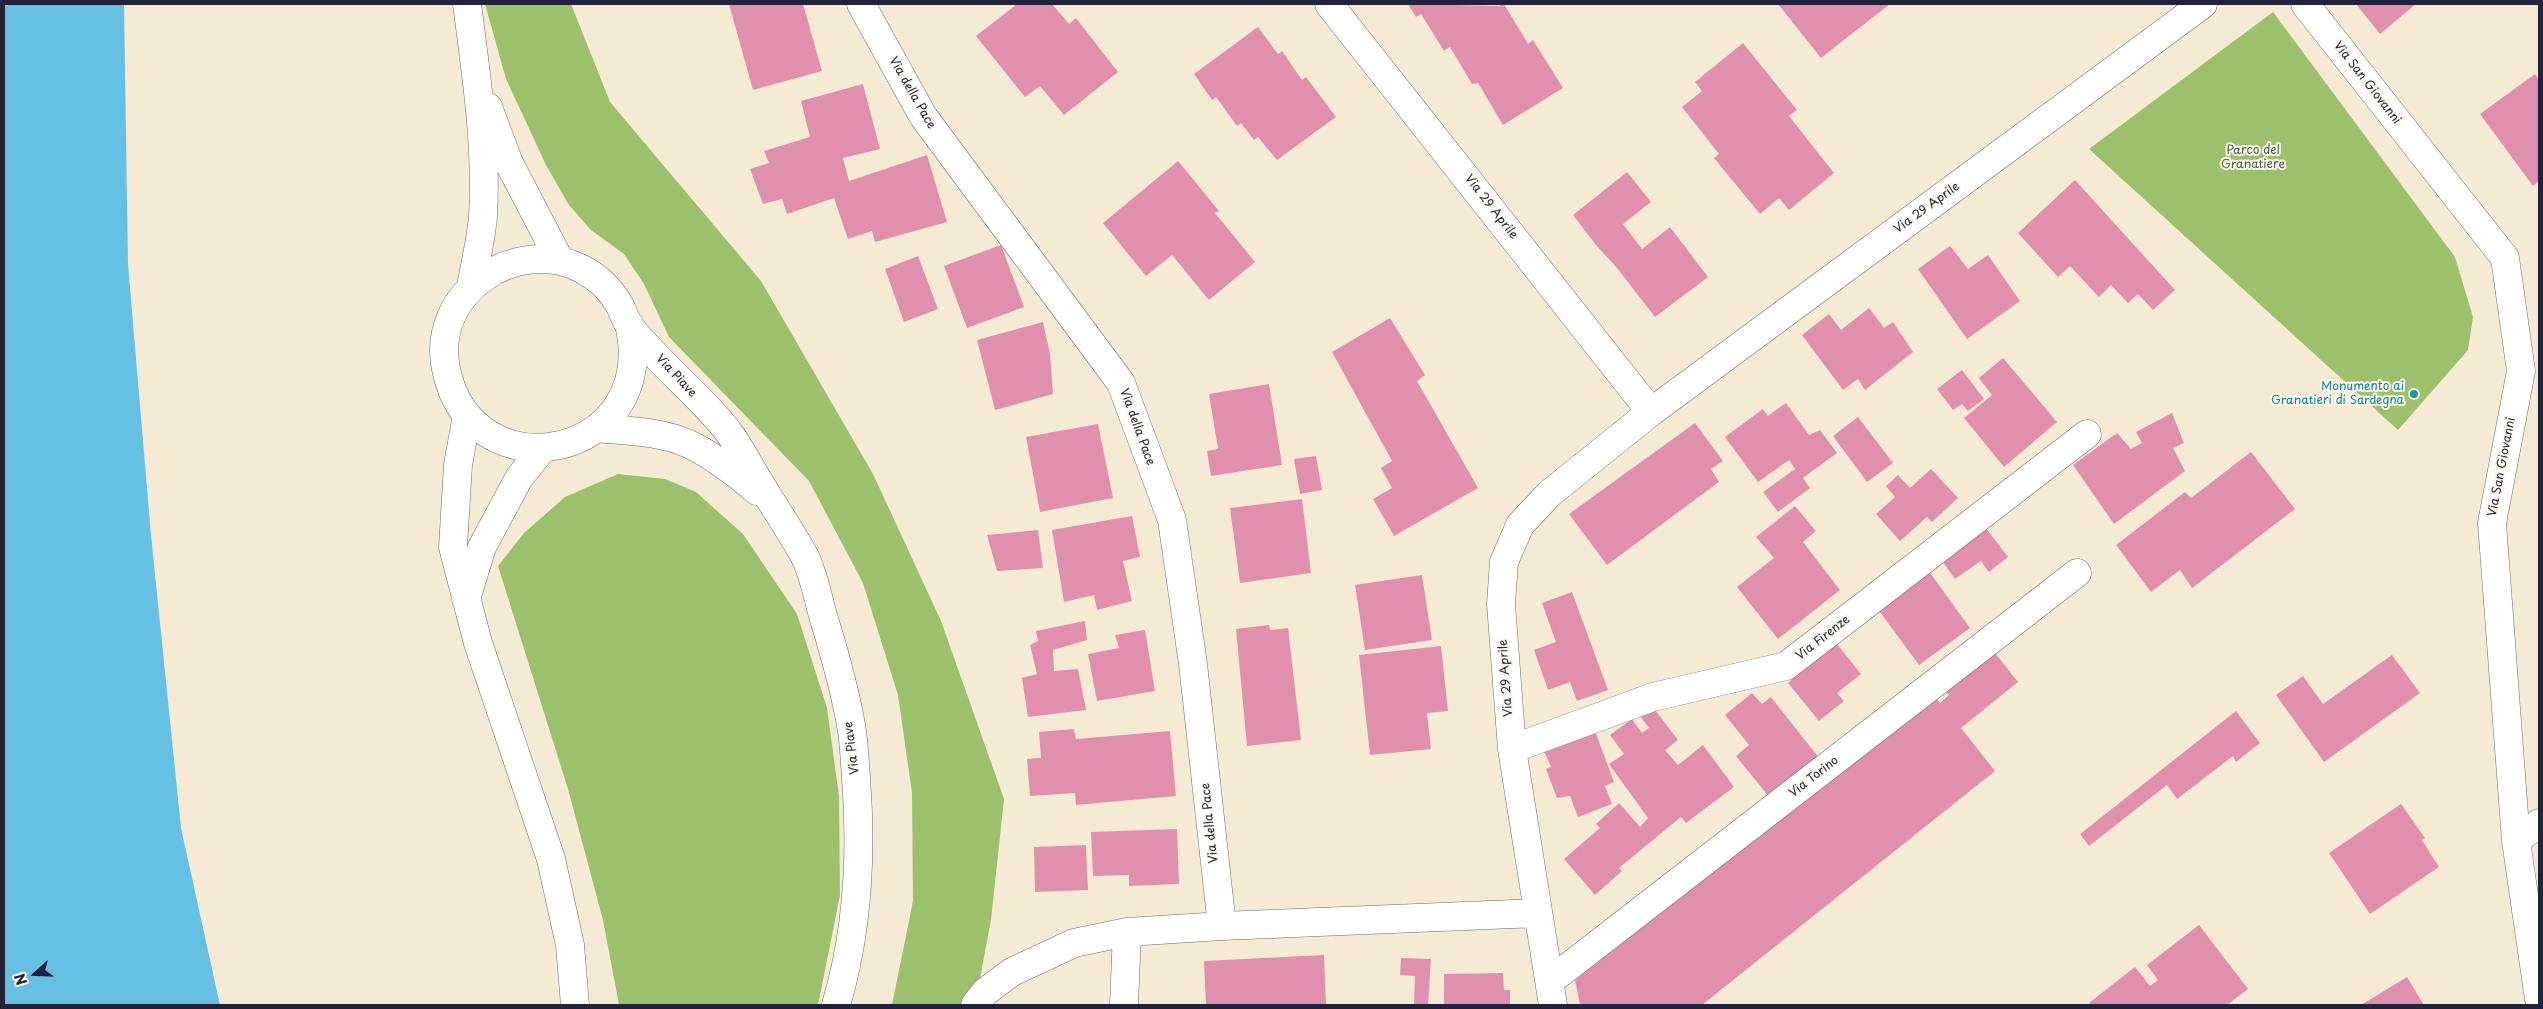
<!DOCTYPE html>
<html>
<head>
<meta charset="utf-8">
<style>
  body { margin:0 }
  #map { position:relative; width:2543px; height:1009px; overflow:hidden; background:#f5ebd4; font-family:"Playpen Sans",sans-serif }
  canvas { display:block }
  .frame { position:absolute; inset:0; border:5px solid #22223b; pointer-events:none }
  .north { position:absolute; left:10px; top:949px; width:50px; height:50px; -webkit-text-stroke:4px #fbf7ec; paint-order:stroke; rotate:250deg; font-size:14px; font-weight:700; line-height:20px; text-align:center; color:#22223b }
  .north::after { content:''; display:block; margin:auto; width:18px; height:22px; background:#22223b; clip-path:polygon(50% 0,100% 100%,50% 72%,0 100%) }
</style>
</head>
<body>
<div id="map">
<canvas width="2543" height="1009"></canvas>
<div class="frame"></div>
<div class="north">N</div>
</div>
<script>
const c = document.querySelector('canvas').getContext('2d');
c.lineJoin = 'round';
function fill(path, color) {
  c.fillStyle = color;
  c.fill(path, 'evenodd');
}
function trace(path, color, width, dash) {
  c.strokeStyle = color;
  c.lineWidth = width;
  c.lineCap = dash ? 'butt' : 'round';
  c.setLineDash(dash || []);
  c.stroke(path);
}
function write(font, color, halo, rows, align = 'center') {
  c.font = font + ' "Playpen Sans",sans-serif';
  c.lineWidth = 4;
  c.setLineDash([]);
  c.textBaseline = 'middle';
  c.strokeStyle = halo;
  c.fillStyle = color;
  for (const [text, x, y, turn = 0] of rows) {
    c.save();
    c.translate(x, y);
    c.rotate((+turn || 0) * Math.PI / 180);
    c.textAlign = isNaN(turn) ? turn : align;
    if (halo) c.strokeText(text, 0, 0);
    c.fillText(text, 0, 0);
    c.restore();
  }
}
fill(new Path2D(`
  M485 4H571L610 102 761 281 873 474 941 621 1004 799 991 920 975 1005H892L913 901 912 793 898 695 863 583 809 481 669 337 644 284 624 254 591 230 569 205 546 165 506 79Z
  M2273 12 2455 257 2473 317 2468 350 2398 430 2089 149Z
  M618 474 665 479 696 492 743 534 797 614 827 708 839 796 840 895 818 1005H619L603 920 568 789 498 566 524 533 565 497Z`), '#9cc06b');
fill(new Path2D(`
  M4 4H124L128 264 151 535 181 828 220 1005H4Z`), '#65c0e3');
fill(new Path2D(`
  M729 4H803L822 71 753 90Z
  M1017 4H1052L1069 24 1076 18 1118 72 1064 115 1040 86 1025 97 976 36Z
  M1408 4 1499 6 1504 4 1528 44 1533 40 1563 88 1503 125 1478 83 1472 84 1450 47 1444 51 1421 14 1416 17Z
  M1778 4H1890L1821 58Z
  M2356 4H2416L2380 34Z
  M1258 27 1278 54 1282 51 1302 80 1306 77 1336 117 1277 160 1258 137 1254 140 1241 123 1237 126 1216 97 1212 100 1194 74Z
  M1743 43 1797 110 1789 116 1834 173 1789 210 1779 198 1760 214 1714 158 1719 154 1682 107 1702 91 1695 82Z
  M2535 74 2539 80V181L2533 186 2480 114Z
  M863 84 880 149 843 158 849 181 927 155 947 222 875 242 872 231 848 239 834 198 787 214 782 199 763 204 750 169 769 163 764 151 810 137 801 101Z
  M1178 161 1219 211 1215 213 1255 262 1209 300 1172 255 1146 276 1103 223Z
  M1627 172 1651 202 1623 224 1642 249 1670 227 1708 277 1655 317 1617 268 1596 245 1573 215Z
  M2075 180 2175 290 2153 310 2138 294 2128 303 2111 285 2099 297 2070 266 2058 277 2018 233Z
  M1001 245 1024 307 967 328 944 266Z
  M1950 246 1968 269 1988 255 2020 301 1967 339 1918 269Z
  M918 256 938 309 904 322 885 269Z
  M1869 308 1884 328 1893 322 1913 352 1865 390 1858 379 1843 390 1802 335 1829 314 1841 330Z
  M1390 318 1425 375 1417 381 1478 488 1394 536 1373 499 1392 488 1381 468 1392 461 1332 352Z
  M1043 322 1050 354 1053 394 995 410 977 340Z
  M2003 358 2057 422 2004 467 1964 418 1992 395 1979 378Z
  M1962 370 1984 399 1968 411 1962 404 1953 410 1937 389Z
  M1269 384 1282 465 1211 476 1207 451 1218 449 1209 394Z
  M1786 403 1809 435 1820 430 1837 453 1803 478 1810 488 1778 512 1763 492 1795 469 1789 460 1758 482 1725 437 1763 409 1768 416Z
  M2172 413 2184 443 2173 448 2185 471 2114 524 2073 465 2117 433 2131 449 2142 443 2136 432Z
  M1858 417 1893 463 1867 482 1833 436Z
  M1695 423 1723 461 1711 469 1719 482 1607 565 1569 514Z
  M1098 424 1113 498 1040 512 1026 437Z
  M2251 452 2295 509 2192 588 2180 570 2151 592 2116 545 2185 492 2191 498Z
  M1316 456 1322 490 1300 494 1294 459Z
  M1931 469 1958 498 1932 522 1927 517 1900 541 1876 514 1895 497 1886 486 1898 475 1910 488Z
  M1302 499 1311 573 1240 583 1230 508Z
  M1795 506 1816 531 1803 542 1840 590 1778 639 1737 587 1774 558 1756 537Z
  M1132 516 1140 557 1123 561 1132 601 1097 610 1094 595 1064 602 1052 530Z
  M1982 523 2008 557 1989 572 1981 561 1955 579 1940 558Z
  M1038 530 1043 568 997 571 987 535Z
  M1928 570 1970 628 1919 665 1877 608Z
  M1422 575 1432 640 1365 650 1355 585Z
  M1572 592 1608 690 1577 701 1570 682 1548 690 1534 650 1556 642 1542 603Z
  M1085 621 1087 640 1053 650 1054 671 1078 669 1086 710 1028 717 1022 678 1037 674 1030 645 1038 641 1036 631Z
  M1269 625 1270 630 1288 628 1301 740 1247 746 1236 629Z
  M1145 630 1155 691 1097 701 1088 654 1119 648 1115 635Z
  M1833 639 1861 674 1837 693 1844 701 1819 721 1788 683Z
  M1441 646 1448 711 1427 713 1431 749 1370 755 1359 655Z
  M1991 648 2018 682 1961 728 1995 771 1702 1005H1580L1575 980 1936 698 1940 703 1949 695 1942 687Z
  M2392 655 2420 693 2324 762 2276 695 2303 676 2323 704Z
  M1752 693 1762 704 1771 697 1819 758 1770 798 1736 756 1749 745 1725 715Z
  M1653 707 1678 740 1665 750 1678 765 1703 745 1734 787 1686 823 1681 817 1619 868 1622 871 1595 895 1564 859 1600 828 1596 824 1619 803 1640 827 1648 818 1609 764 1624 754 1610 735 1632 719 1642 733 1649 728 1640 716Z
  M2236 711 2260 743 2236 762 2233 756 2177 799 2167 785 2089 846 2080 834Z
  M1074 729 1076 739 1170 731 1176 796 1076 805 1075 793 1030 796 1027 759 1041 758 1039 732Z
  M1595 731 1614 782 1605 786 1612 804 1578 817 1570 796 1557 798 1546 769 1551 767 1544 751Z
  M2401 804 2425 838 2422 840 2439 867 2370 914 2329 853Z
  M1177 829 1179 884 1129 886V875L1093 876 1091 832Z
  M1086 845 1088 890 1035 892 1034 847Z
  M2199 925 2248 989 2227 1005H2091L2089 1003 2135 967 2150 986 2158 980 2147 965Z
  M1324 955 1326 1005H1206L1204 961Z
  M1401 958 1431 959 1428 1005H1414L1415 976 1400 975Z
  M1503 973 1504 990H1510V1005H1444V974Z
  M2407 977 2424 1005H2361Z`), '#e090ad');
const minor = new Path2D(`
  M467 4C476 74 487 145 483 216 481 240 475 264 471 287
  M861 4 923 116 1121 383 1172 520 1193 664 1222 926
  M1329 4 1651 412
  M2305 4 2505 258 2521 371 2492 523 2516 841 2539 999
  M488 107 509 163 560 261
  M629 324C661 459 472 497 446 369 430 293 516 235 582 269 598 277 612 291 620 306 623 312 625 319 629 325 637 337 650 349 660 360 683 384 710 407 730 434 740 448 749 465 758 480 773 505 790 530 804 555 814 574 818 599 824 619 835 655 846 694 852 731 854 746 855 762 856 778 862 855 858 931 836 1005
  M467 415 458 465 453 547 478 643 551 859 570 945 575 1005
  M597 428C628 431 662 431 691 445 715 457 737 474 757 491
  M466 599 482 547 519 478 543 448
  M1512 749 1653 697 1786 666 2087 434
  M2516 841 2539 823
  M1550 981 2077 573
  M975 1005 985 992 1012 972 1074 943 1127 932 1222 926 1538 913
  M1124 1005 1127 932
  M1553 1005 1512 749 1501 604 1504 562 1520 525 1549 494 1651 412 2203 4`);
trace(minor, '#6c6871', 29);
trace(minor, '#fff', 28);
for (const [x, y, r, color] of [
  [2414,394,5,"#0f9aa8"]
]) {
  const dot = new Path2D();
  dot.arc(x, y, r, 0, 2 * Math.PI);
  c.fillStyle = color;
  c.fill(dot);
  trace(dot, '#fbf7ec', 2);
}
write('12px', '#22223b', '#fbf7ec', [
  ["Via San Giovanni",2367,83,52],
  ["Via della Pace",912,93,60],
  ["Via 29 Aprile",1491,207,52],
  ["Via 29 Aprile",1927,208,-36],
  ["Via Piave",676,376,47],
  ["Via della Pace",1137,427,70],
  ["Via San Giovanni",2502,467,-79],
  ["Via Firenze",1823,638,-38],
  ["Via 29 Aprile",1506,678,-94],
  ["Via Piave",852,748,-97],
  ["Via Torino",1814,777,-38],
  ["Via della Pace",1210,823,-96]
]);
write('12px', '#4d594c', '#fbf7ec', [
  ["Parco del",2253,151],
  ["Granatiere",2253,165]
]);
write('12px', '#0d838f', '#fbf7ec', [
  ["Monumento ai",2404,387],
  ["Granatieri di Sardegna",2404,401]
], 'right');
</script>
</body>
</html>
